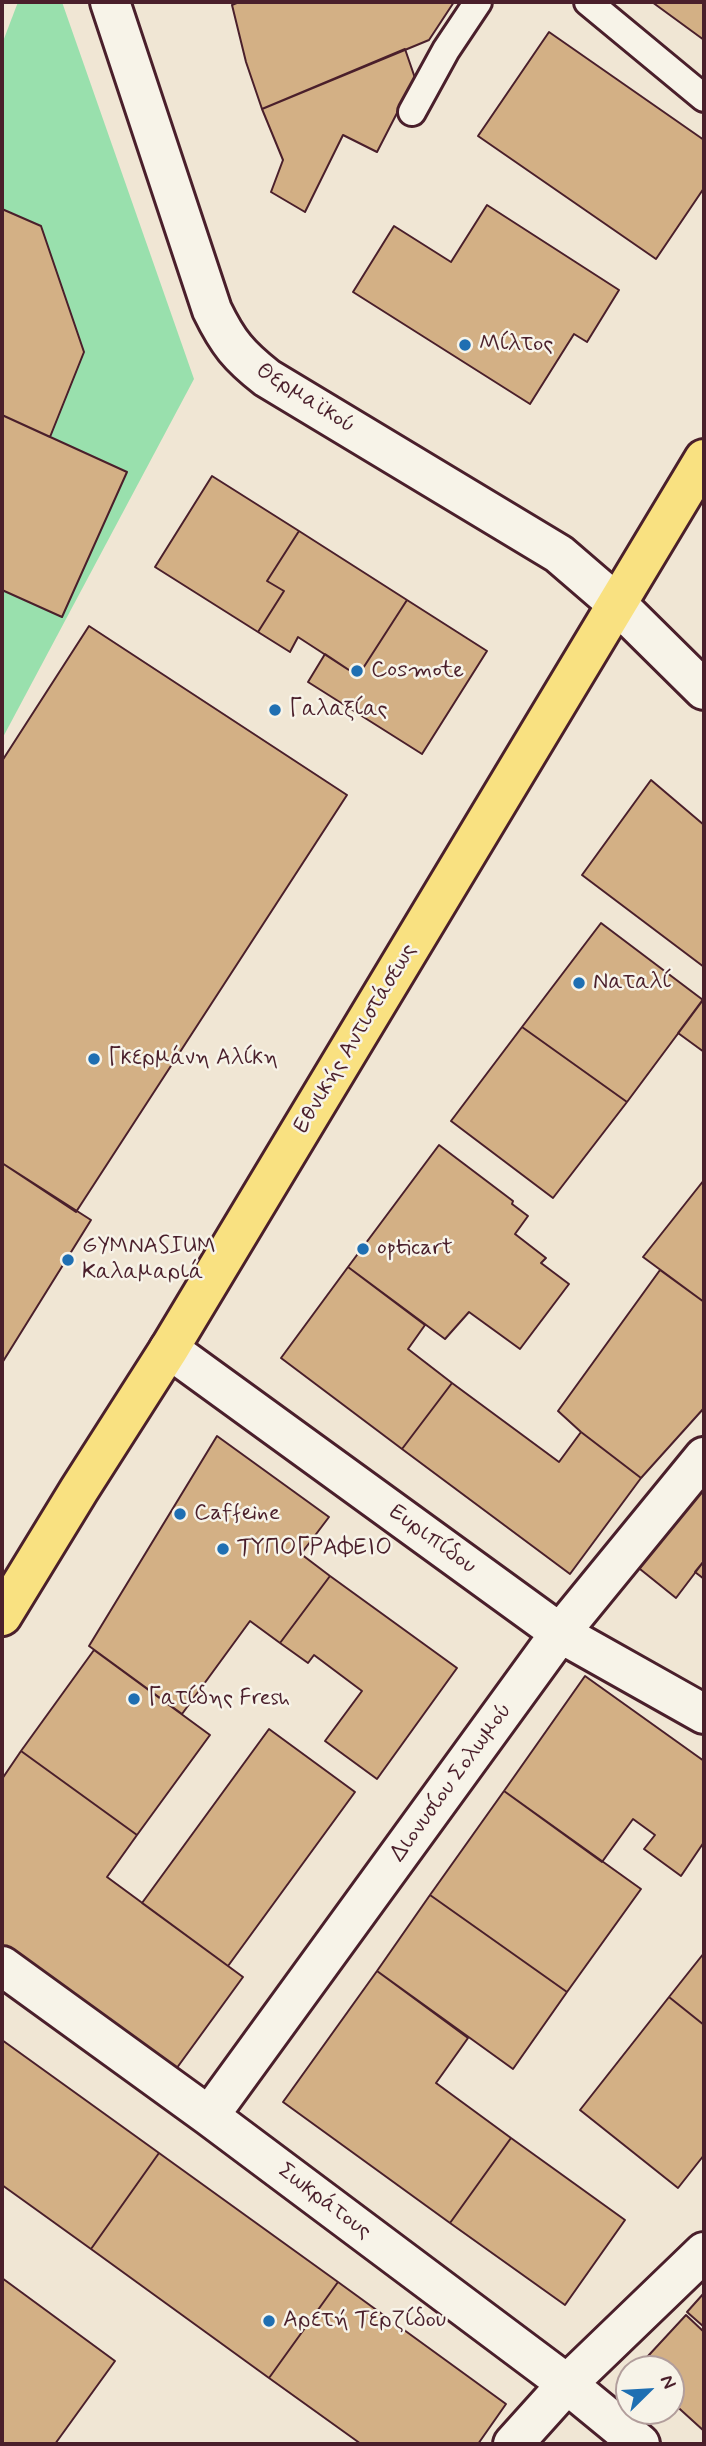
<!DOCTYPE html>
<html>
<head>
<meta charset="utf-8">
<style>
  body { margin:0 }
  #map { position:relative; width:706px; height:2446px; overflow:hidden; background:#f0e6d4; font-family:Mynerve,sans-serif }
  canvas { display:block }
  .frame { position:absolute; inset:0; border:4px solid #4a1f2b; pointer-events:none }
  .north { position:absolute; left:615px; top:2355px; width:70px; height:70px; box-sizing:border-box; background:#f7f3e8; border:2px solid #b29e9c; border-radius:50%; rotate:66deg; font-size:19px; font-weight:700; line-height:28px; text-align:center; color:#4a1f2b }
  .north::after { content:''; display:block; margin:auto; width:24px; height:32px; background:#1f6fb2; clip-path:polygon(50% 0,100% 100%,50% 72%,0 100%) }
</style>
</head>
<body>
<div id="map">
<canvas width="706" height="2446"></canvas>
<div class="frame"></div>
<div class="north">N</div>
</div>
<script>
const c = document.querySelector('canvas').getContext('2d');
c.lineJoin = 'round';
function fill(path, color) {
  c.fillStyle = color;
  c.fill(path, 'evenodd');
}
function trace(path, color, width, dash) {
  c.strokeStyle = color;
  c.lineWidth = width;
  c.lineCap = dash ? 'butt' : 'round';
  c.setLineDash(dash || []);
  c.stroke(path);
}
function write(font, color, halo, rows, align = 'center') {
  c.font = font + ' Mynerve,sans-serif';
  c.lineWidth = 5;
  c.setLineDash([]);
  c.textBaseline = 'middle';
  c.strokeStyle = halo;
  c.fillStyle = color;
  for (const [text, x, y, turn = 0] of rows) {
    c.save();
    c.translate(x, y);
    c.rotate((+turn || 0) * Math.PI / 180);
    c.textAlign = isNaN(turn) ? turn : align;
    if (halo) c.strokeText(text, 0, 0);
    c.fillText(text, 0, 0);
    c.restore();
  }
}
fill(new Path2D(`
  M18 2H62L194 379 2 739V44Z`), '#99e0ad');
const building = new Path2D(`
  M239 2H454L429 40 262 109 246 62 232 5Z
  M652 2H704V40Z
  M549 32 704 140V188L656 259 478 136Z
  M405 49 415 78 377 152 343 135 305 212 271 192 283 160 262 109Z
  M487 205 619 290 587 342 574 334 530 404 353 292 394 226 451 262Z
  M2 209 41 226 84 352 50 437 2 415Z
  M2 415 127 472 62 617 2 590Z
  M212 476 299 531 267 581 284 591 258 632 155 567Z
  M299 531 407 600 358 676 298 637 290 652 258 632 284 591 267 581Z
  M407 600 487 651 422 754 308 682 325 654 358 676Z
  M89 626 347 795 76 1212 2 1163V761Z
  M651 780 704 825V967L582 875Z
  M601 923 703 1000 627 1102 522 1027Z
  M704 998V1052L678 1033Z
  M522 1027 627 1102 553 1198 451 1121Z
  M439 1145 513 1201 512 1204 528 1216 515 1234 546 1258 541 1263 569 1284 520 1349 469 1312 445 1339 348 1267Z
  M2 1163 91 1220 2 1363Z
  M704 1180V1302L643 1257Z
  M348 1267 425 1325 408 1349 452 1383 402 1449 281 1358Z
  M660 1270 704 1302V1408L641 1478 581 1432 558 1411Z
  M452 1383 559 1462 581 1432 641 1478 570 1574 402 1449Z
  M217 1436 329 1517 301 1554 330 1576 280 1643 250 1621 182 1714 89 1646Z
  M697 1486 704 1492V1561L676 1598 635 1565Z
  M704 1561V1579L695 1572Z
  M330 1576 457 1668 377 1779 325 1741 362 1691 314 1655 308 1663 280 1643Z
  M94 1650 210 1735 137 1835 21 1751Z
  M585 1676 704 1761V1842L681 1876 644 1849 655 1835 633 1819 602 1862 504 1791Z
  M269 1729 355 1792 228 1966 142 1903Z
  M21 1751 137 1835 107 1877 243 1977 171 2076 2 1951V1779Z
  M504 1791 641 1889 567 1992 430 1895Z
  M430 1895 567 1992 513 2069 377 1971Z
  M704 1953V2025L669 1997Z
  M377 1971 468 2038 436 2083 511 2138 450 2223 283 2102Z
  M669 1997 704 2025V2155L678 2188 580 2110Z
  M2 2040 159 2153 91 2249 2 2185Z
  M511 2138 625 2220 565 2305 450 2223Z
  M159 2153 338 2282 269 2378 91 2249Z
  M2 2278 115 2361 55 2444H2Z
  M338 2282 506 2404 478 2444H361L269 2378Z
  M704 2293V2327L687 2312Z
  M686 2315 704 2332V2431L671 2401V2369H636Z`);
fill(building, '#d3b085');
trace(building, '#4a1f2b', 2);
const service = new Path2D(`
  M588 2 704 98
  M412 112 446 50 478 2`);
const minor = new Path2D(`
  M110 2 212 310C228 343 239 356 267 378L559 554 617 604 704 690
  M169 1349 560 1633 704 1714
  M2 1966 209 2116 567 2384 640 2444
  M209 2116 560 1633 704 1457
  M513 2444 567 2384 704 2252`);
const primary = new Path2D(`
  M2 1616 79 1490 169 1349 704 459`);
trace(service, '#4a1f2b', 32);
trace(minor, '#4a1f2b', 44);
trace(primary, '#4a1f2b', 44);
trace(service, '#f7f3e8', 26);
trace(minor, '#f7f3e8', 38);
trace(primary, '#f9e181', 38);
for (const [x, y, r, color] of [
  [465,345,7,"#1f6fb2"],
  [357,671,7,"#1f6fb2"],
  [275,710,7,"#1f6fb2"],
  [579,983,7,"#1f6fb2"],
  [94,1059,7,"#1f6fb2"],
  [363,1249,7,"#1f6fb2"],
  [68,1260,7,"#1f6fb2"],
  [180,1514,7,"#1f6fb2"],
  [223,1549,7,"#1f6fb2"],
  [134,1699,7,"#1f6fb2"],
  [269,2321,7,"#1f6fb2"]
]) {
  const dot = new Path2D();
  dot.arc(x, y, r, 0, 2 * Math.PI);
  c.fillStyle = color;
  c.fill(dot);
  trace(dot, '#f7f3e8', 2.5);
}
write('23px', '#4a1f2b', '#f7f3e8', [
  ["Μίλτος",479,345],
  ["Cosmote",371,671],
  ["Γαλαξίας",289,710],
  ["Ναταλί",593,983],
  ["Γκερμάνη Αλίκη",108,1059],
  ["GYMNASIUM",82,1247],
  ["Καλαμαριά",82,1273],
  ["opticart",377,1249],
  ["Caffeine",194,1514],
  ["ΤΥΠΟΓΡΑΦΕΙΟ",237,1549],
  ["Γατίδης Fresh",148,1699],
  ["Αρετή Τερζίδου",283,2321]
], 'left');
write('23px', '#4a1f2b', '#f7f3e8', [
  ["Θερμαϊκού",305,399,32],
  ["Εθνικής Αντιστάσεως",356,1039,-59],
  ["Ευριπίδου",432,1540,36],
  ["Διονυσίου Σολωμού",452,1783,-54],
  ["Σωκράτους",324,2202,37]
]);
</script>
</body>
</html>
